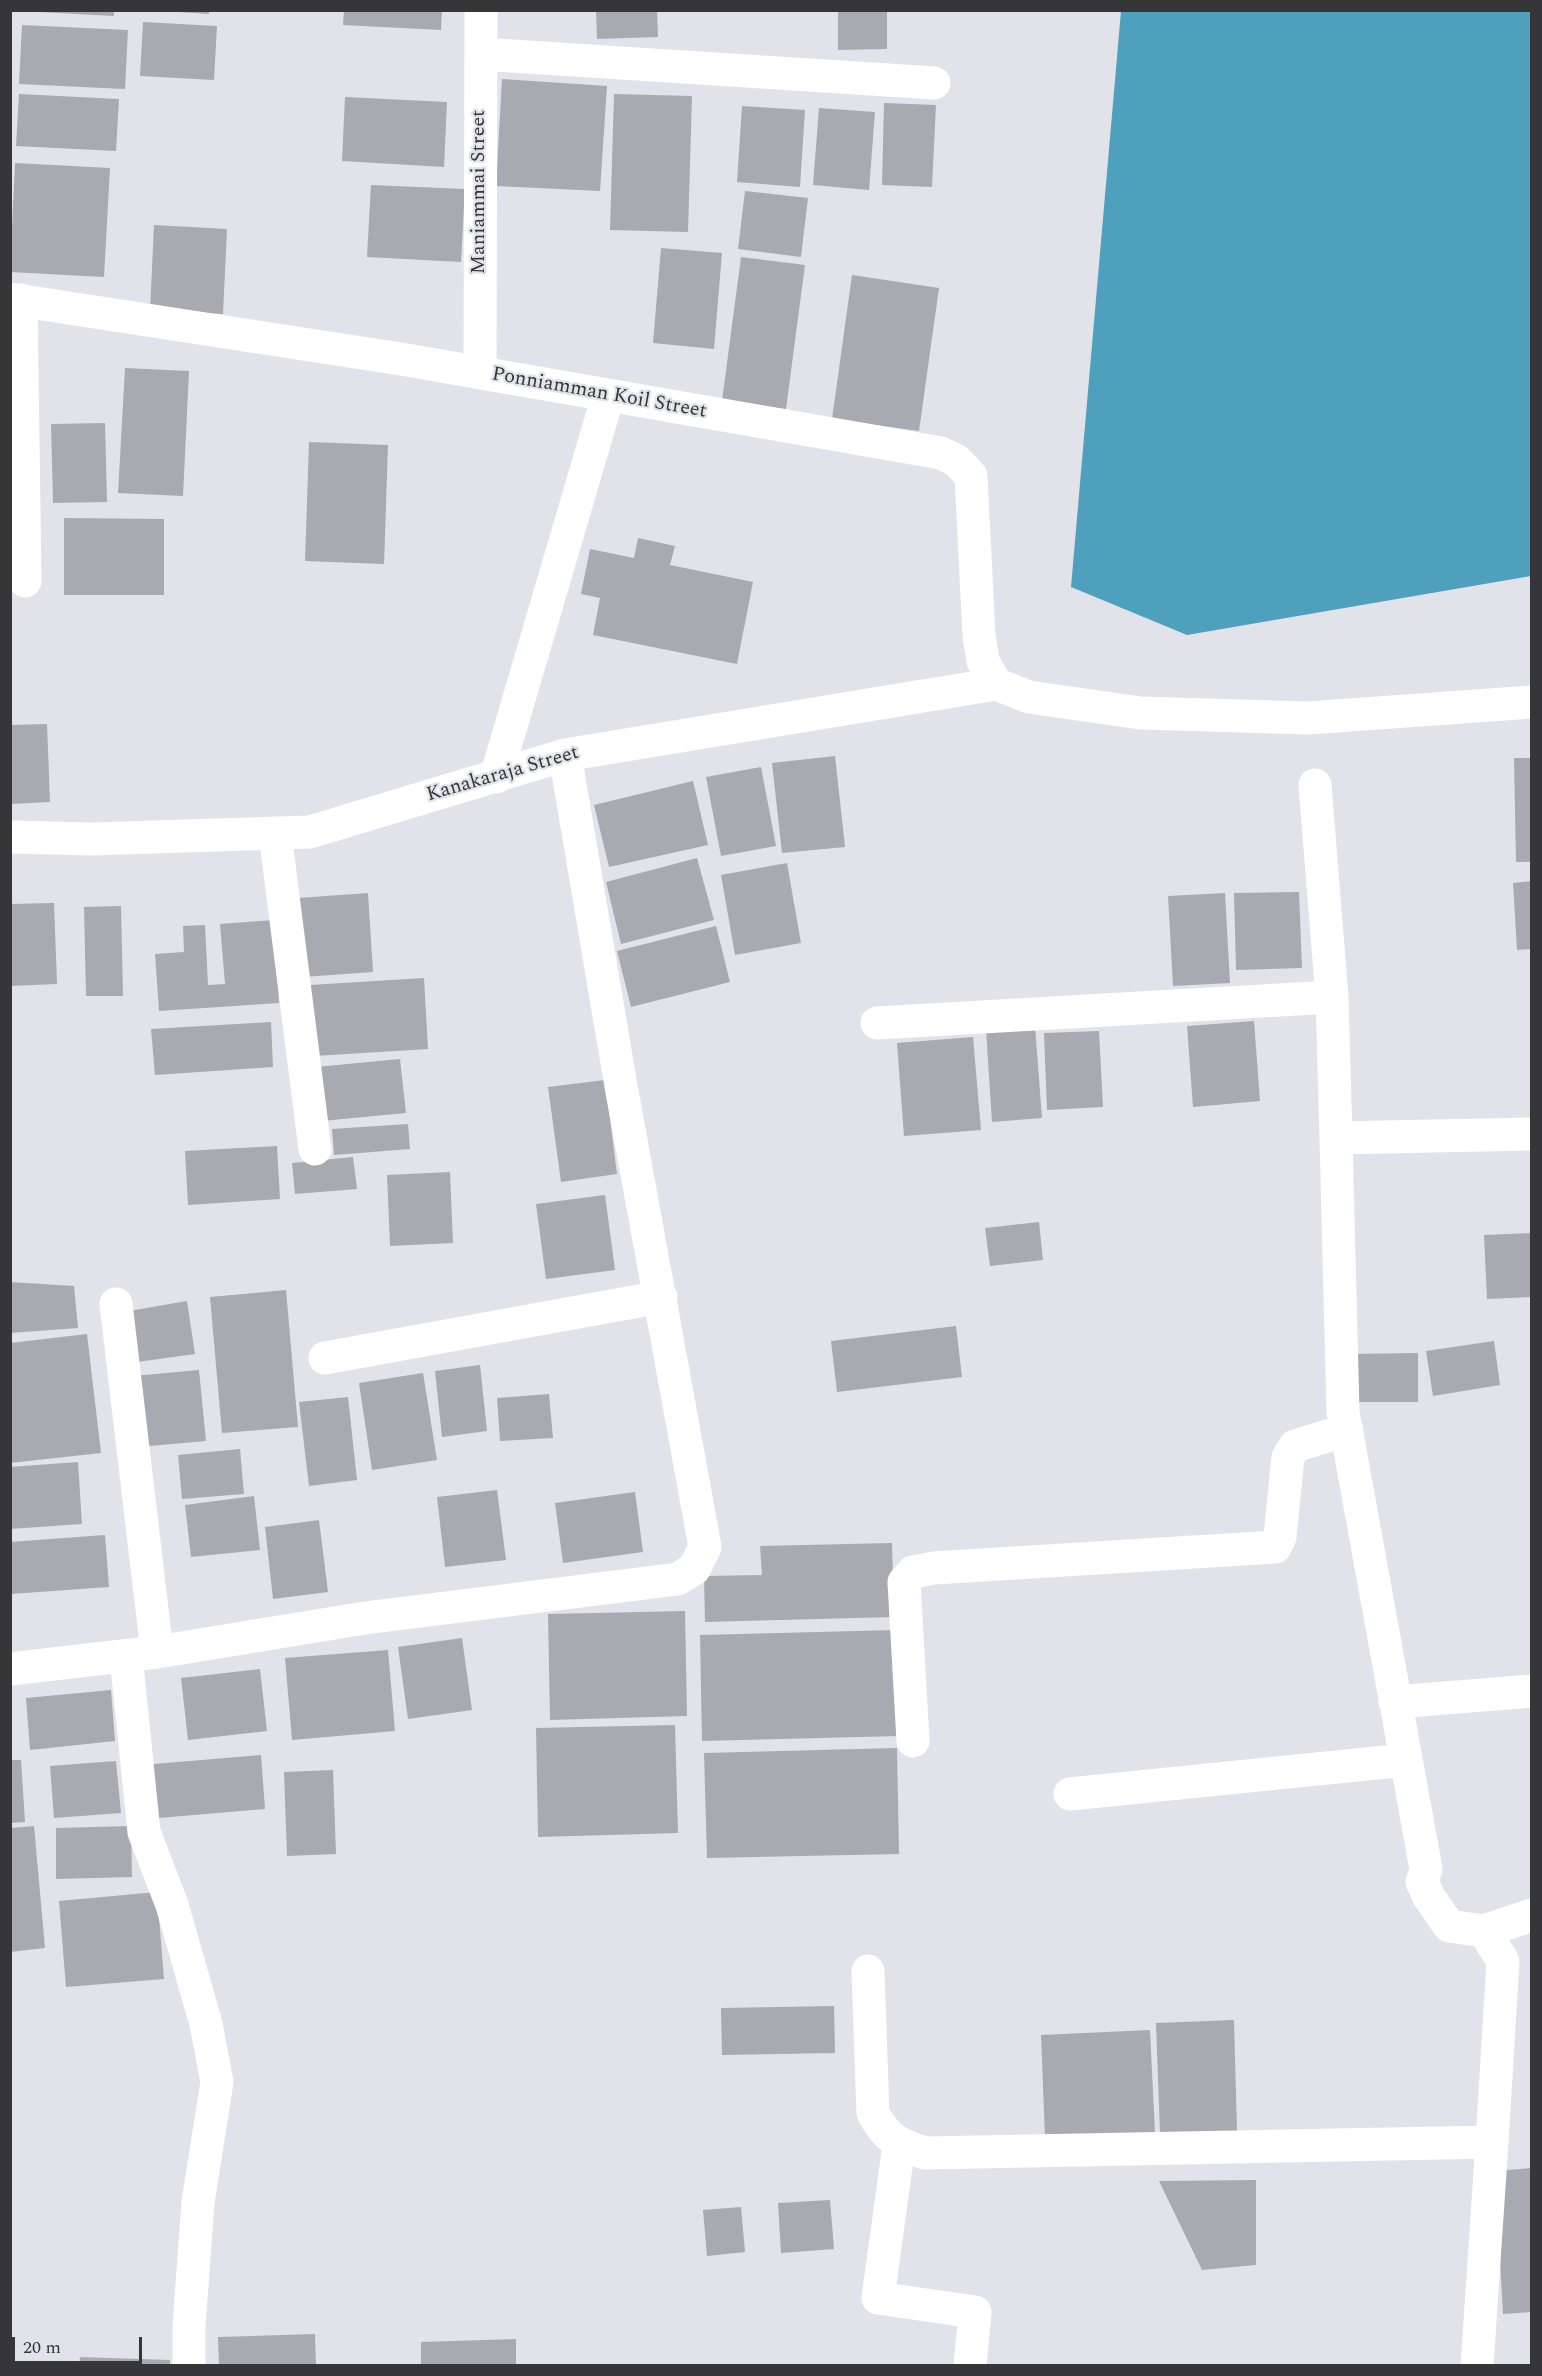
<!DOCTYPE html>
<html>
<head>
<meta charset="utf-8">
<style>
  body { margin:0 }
  #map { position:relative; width:1542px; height:2376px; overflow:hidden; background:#e2e2eb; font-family:Spectral,serif }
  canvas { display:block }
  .frame { position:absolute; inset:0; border:12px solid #363639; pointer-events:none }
  .scale { position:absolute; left:12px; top:2337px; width:130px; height:27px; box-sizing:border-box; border:3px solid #363639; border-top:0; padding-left:8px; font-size:18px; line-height:21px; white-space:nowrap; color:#363639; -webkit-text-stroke:4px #e2e2eb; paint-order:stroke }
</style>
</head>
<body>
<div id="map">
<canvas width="1542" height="2376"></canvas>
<div class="frame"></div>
<div class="scale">20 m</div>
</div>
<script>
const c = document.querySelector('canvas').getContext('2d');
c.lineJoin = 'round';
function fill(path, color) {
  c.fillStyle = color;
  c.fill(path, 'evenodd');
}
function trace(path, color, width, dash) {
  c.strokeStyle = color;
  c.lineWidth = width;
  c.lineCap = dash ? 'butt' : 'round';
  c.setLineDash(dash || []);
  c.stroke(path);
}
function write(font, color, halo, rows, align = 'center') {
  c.font = font + ' Spectral,serif';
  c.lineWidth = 4.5;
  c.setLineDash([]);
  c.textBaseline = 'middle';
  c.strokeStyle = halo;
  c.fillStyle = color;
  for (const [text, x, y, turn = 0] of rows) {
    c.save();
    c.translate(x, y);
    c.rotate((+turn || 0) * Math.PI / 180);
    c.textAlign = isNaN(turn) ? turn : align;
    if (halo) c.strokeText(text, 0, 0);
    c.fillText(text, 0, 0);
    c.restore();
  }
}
fill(new Path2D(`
  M1121 11H1531V576L1187 635 1071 587Z`), '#4fa0bd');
fill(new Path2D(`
  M39 10H114V16L39 12Z
  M179 10H209V14L179 12Z
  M344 10H442L441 30 343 25Z
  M596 10H657L658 37 597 39Z
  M838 10H887V49L838 50Z
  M143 22 217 26 214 80 140 76Z
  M22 25 128 30 125 89 19 84Z
  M502 79 607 86 600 191 496 186Z
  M19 94 119 99 116 151 16 146Z
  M614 94 692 96 688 232 610 230Z
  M345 97 447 102 444 167 342 161Z
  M884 103 936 105 932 187 882 185Z
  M742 106 805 110 800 187 737 182Z
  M819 108 875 112 869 190 813 185Z
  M15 163 110 168 104 277 10 272Z
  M371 185 465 189 461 262 367 257Z
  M745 191 808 198 801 257 738 249Z
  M154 225 227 229 223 314 150 311Z
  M661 248 722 253 714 349 653 343Z
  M741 257 805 265 786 409 722 401Z
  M852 275 939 288 919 431 832 419Z
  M125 368 189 371 183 496 118 493Z
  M105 423 107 502 53 503 51 424Z
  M309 442 388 445 384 564 305 561Z
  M64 518 164 519V595H64Z
  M638 538 675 546 670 565 753 582 737 664 593 635 600 598 581 594 590 549 634 558Z
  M47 724 50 802 10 804V725Z
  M835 756 845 847 782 853 772 763Z
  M1514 758H1532V862H1516Z
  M761 767 776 846 721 856 706 777Z
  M693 781 708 845 609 867 594 805Z
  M697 858 714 920 621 944 606 882Z
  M787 863 801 943 735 955 721 875Z
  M1532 881V949L1517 950 1513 883Z
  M1299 892 1302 968 1236 970 1234 893Z
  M368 893 373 972 303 977 298 898Z
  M1225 893 1230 983 1173 986 1168 896Z
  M54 903 57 984 10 986V904Z
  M121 906 123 996H86L84 907Z
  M274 920 279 1003 159 1011 155 954 184 952 183 926 205 925 208 985 225 984 220 924Z
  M716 926 730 982 631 1007 617 951Z
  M424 978 428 1049 314 1056 310 985Z
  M1254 1021 1260 1101 1193 1107 1187 1026Z
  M271 1022 273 1067 155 1075 151 1029Z
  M1035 1026 1042 1118 992 1122 986 1030Z
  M1099 1031 1103 1107 1047 1110 1044 1033Z
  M973 1037 981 1130 904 1136 897 1043Z
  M400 1059 406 1113 322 1121 316 1067Z
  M605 1080 617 1174 561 1182 548 1087Z
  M408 1124 410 1149 334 1155 332 1129Z
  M277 1146 280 1199 188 1205 185 1151Z
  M353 1157 357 1189 295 1194 292 1163Z
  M450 1172 453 1243 390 1246 387 1175Z
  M605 1195 615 1270 546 1279 536 1204Z
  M1039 1222 1043 1260 990 1266 985 1228Z
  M1532 1233V1297L1487 1299 1484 1235Z
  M10 1282 74 1286 78 1328 10 1333Z
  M286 1290 298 1427 222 1433 210 1297Z
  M187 1301 195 1354 137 1362 129 1311Z
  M956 1326 962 1377 837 1392 831 1341Z
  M87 1334 101 1453 10 1463V1343Z
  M1494 1341 1500 1385 1433 1396 1426 1351Z
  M1418 1353V1402H1353L1352 1354Z
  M480 1365 487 1431 442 1437 435 1371Z
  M199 1370 206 1441 139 1447 133 1376Z
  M423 1373 437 1460 372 1470 359 1383Z
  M549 1394 553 1438 500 1441 497 1398Z
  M348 1397 357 1480 309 1486 299 1402Z
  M240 1449 244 1494 182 1499 178 1455Z
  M78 1462 82 1524 10 1529V1467Z
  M497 1490 506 1560 445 1567 437 1497Z
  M635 1492 643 1552 563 1563 555 1503Z
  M254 1496 260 1550 191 1557 185 1505Z
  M319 1520 328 1592 273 1599 265 1527Z
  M105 1535 109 1587 11 1594 10 1542Z
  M892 1543 894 1617 705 1622 704 1576 762 1575 760 1546Z
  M685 1611 687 1716 550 1720 548 1614Z
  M896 1630 899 1736 702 1741 700 1635Z
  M462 1638 472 1710 408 1719 398 1647Z
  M388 1650 395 1731 292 1740 285 1658Z
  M260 1669 267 1731 188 1740 181 1678Z
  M111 1690 115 1741 30 1750 26 1698Z
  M675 1725 678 1833 538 1837 536 1728Z
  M897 1748 899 1854 707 1858 704 1753Z
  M261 1755 265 1809 147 1819 142 1765Z
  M10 1760H21L25 1822 10 1823Z
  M116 1761 121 1813 54 1818 50 1766Z
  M333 1770 336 1854 287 1856 284 1772Z
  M34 1826 45 1948 10 1952V1828Z
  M131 1826 132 1877 56 1879V1828Z
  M157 1892 164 1979 66 1987 59 1901Z
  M834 2006 835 2053 722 2055 721 2008Z
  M1234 2020 1237 2131 1160 2133 1156 2023Z
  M1150 2030 1155 2133 1045 2138 1041 2035Z
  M1532 2168V2312L1503 2314 1495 2171Z
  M1256 2180V2265L1202 2270 1159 2181Z
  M830 2200 834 2249 781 2253 778 2203Z
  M741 2207 745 2252 707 2256 703 2210Z
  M315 2334 316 2366H219L218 2337Z
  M516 2339V2366H421V2342Z
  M80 2357 170 2360V2366H79Z`), '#a9a9b2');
trace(new Path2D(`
  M481 54 934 83
  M10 299 401 359 941 453 957 461 971 476 979 635 983 661 996 684
  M21 300 25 581
  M480 373 481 10
  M996 684 1029 697 1140 713 1308 718 1532 702
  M496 777 608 396
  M1315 785 1332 997 1336 1138 1532 1134
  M275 833 315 1149
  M10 837 92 839 310 832 565 755 996 684
  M877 1023 1332 997
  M1336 1138 1343 1412 1426 1869 1422 1882 1429 1897 1449 1926 1484 1931 1503 1961 1492 2142
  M116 1304 157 1652
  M325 1358 661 1297
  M126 1656 144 1832 172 1905 206 2024 217 2082 198 2202 189 2326V2366
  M10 1669 157 1652 365 1618 678 1579 694 1569 705 1547 621 1086 565 755
  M1395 1702 1532 1691
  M913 1741 904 1582 913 1572 934 1568 1275 1547 1280 1537 1288 1457 1295 1446 1347 1430
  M1070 1794 1406 1760
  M1484 1931 1532 1915
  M868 1971 873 2113C887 2139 897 2144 925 2153L1492 2142 1477 2366
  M899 2145 878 2298 975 2312 970 2366`), '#fff', 33);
write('20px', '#363639', '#e2e2eb', [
  ["Maniammai Street",480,192,-90],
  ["Ponniamman Koil Street",599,394,10],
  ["Kanakaraja Street",503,775,-16]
]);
</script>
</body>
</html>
